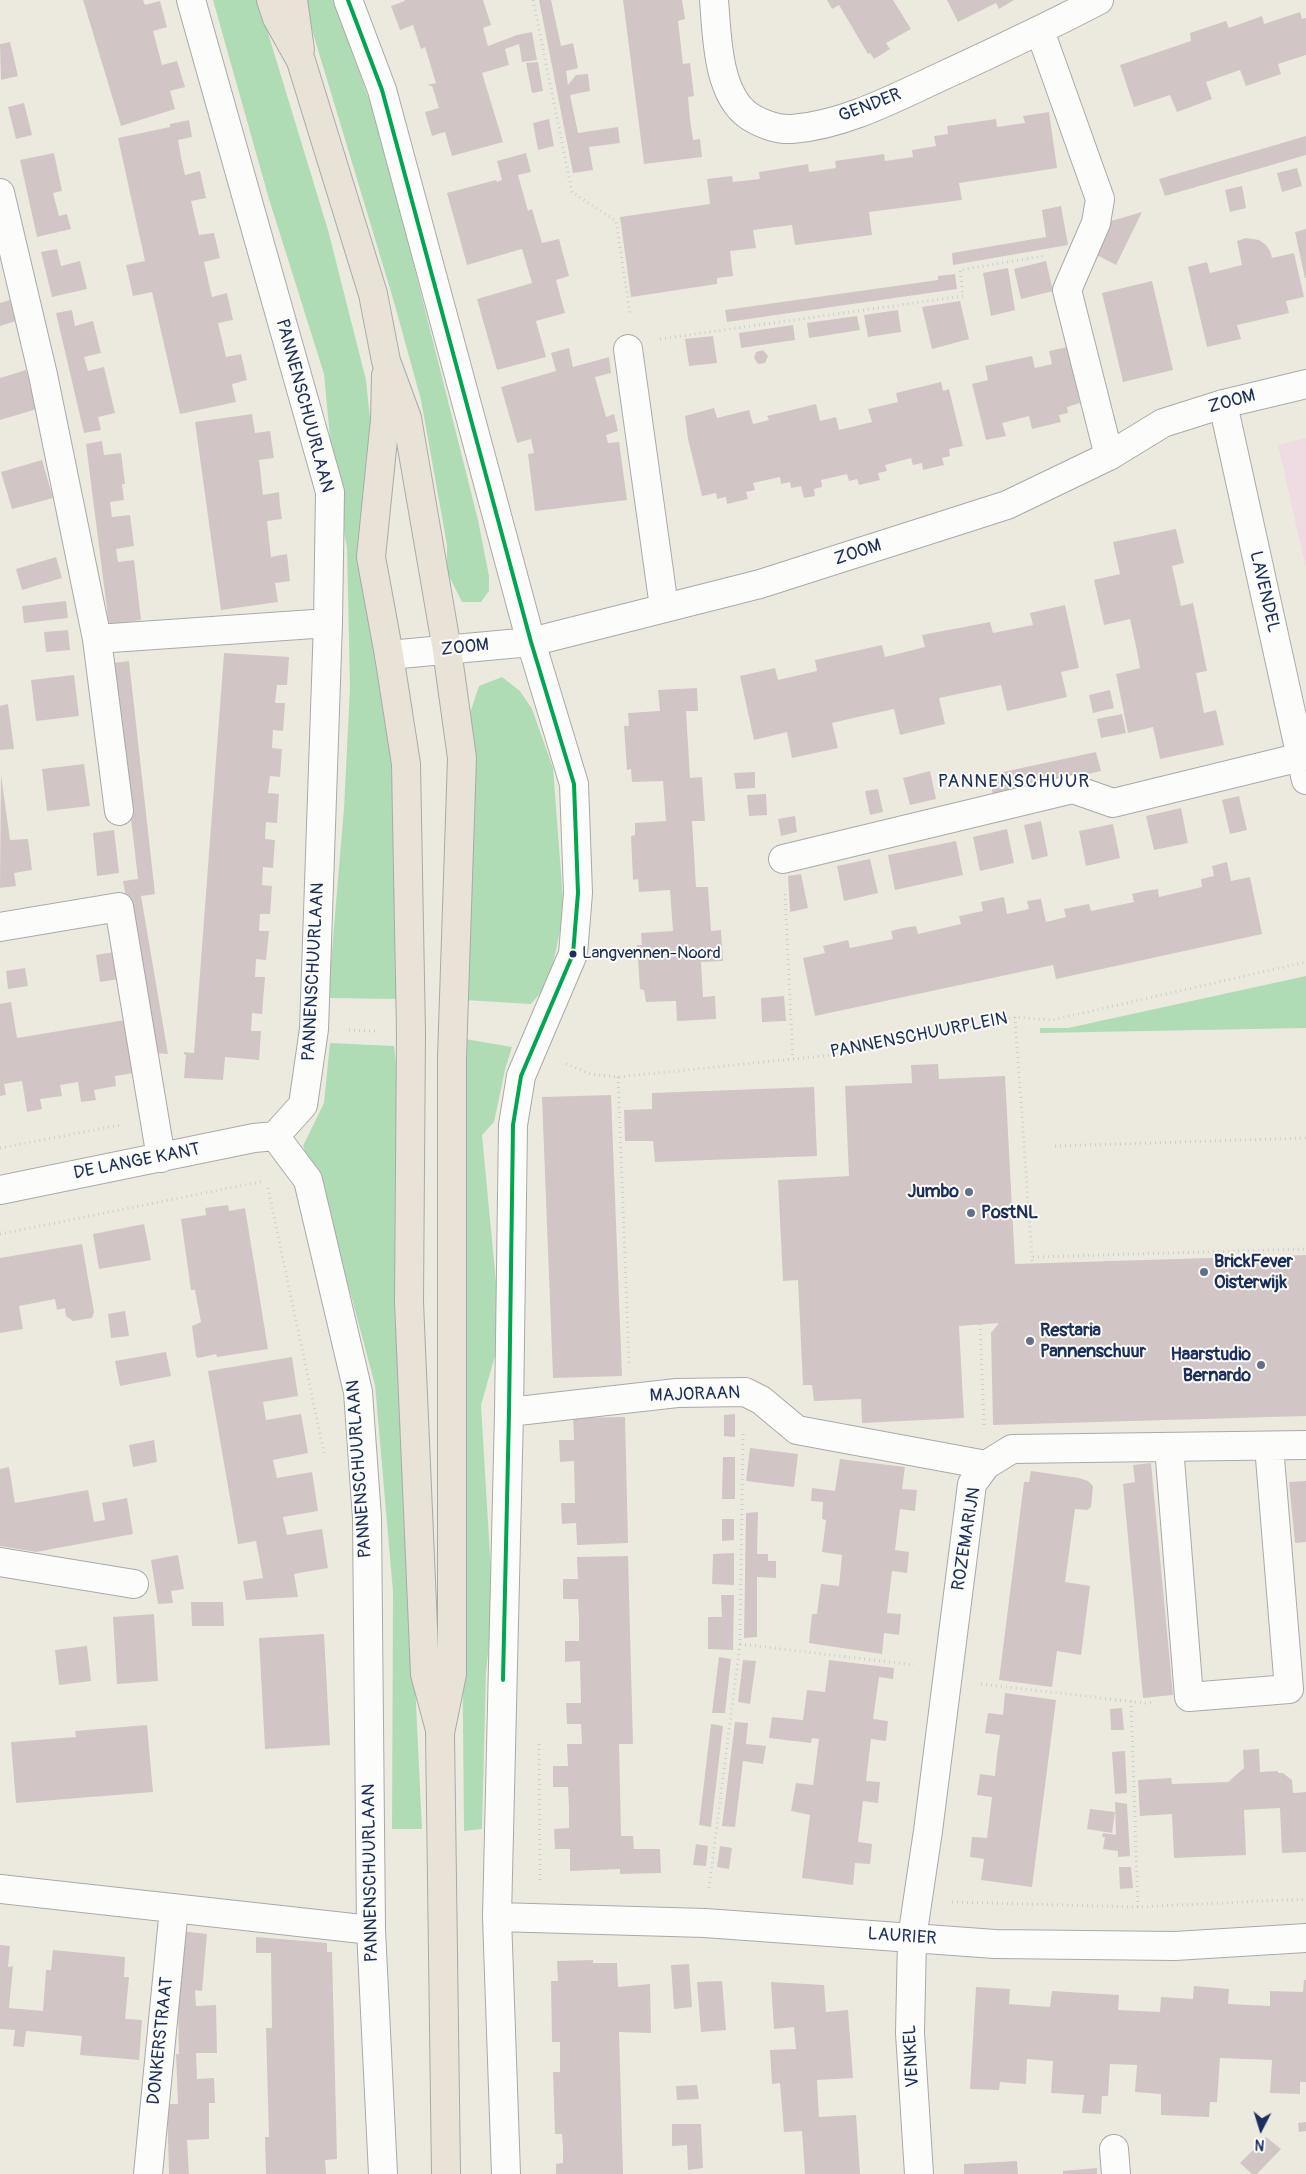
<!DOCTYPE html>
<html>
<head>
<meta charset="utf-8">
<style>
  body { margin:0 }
  #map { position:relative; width:1306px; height:2174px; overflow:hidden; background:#eceadf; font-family:Pangolin,sans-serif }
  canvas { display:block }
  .north { position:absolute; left:1236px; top:2104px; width:50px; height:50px; -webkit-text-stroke:4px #fdfcf7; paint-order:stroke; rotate:185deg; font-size:14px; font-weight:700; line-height:20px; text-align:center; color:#1b2f5e }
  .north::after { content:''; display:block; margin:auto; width:18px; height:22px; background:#1b2f5e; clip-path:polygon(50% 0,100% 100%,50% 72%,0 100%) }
</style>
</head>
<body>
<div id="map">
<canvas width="1306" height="2174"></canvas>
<div class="north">N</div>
</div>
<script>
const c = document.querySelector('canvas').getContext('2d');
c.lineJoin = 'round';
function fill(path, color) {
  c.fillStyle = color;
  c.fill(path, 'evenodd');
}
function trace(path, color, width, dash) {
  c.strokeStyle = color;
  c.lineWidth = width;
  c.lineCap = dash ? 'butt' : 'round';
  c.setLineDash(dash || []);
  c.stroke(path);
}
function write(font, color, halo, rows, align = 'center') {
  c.font = font + ' Pangolin,sans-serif';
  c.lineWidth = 4;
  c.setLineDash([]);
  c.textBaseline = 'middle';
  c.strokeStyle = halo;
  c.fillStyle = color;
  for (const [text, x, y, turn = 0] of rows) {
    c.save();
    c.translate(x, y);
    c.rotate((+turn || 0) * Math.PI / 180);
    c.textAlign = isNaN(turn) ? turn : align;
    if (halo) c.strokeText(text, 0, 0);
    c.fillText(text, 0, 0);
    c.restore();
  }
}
fill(new Path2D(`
  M1306 438V569L1278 445Z`), '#eedce2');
fill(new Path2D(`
  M213 0H258L328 230 366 380 372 438 378 662 397 799 399 999 328 998 344 808 350 688 347 548 334 480 324 374 269 199Z
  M303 0H334L380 131 478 520 489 576V591L481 602H462L447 572V545L421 400 394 302Z
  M502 677 520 691 532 709 553 768 564 912 549 983 531 1004 463 1000 473 755 470 713 479 686Z
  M1306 976V1028L1040 1033V1028H1068Z
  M465 1039 512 1047 505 1070 494 1122 482 1135 501 1335 481 1405 493 1606 486 1672 482 1829 464 1831 462 1612Z
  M330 1043 394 1046 400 1097 402 1410 422 1829H392L393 1592 375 1385 351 1295 303 1146 324 1103Z`), '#b0dcb5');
fill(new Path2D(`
  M83 0H143L145 5 160 1 167 27 153 31 162 65 177 61 185 87 170 91 175 109 121 126Z
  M404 0H483L491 25 483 28 488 46 517 35 532 32 537 60 522 62 519 44 505 49 509 65 482 73 503 142 452 156 445 132 432 136 425 112 439 108 432 86 427 85 436 83 425 47 421 49 413 25 400 30 391 6 405 1Z
  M539 0H551L561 46 573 43 578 68 566 71 568 85 576 75 588 74 590 91 570 95 578 133 618 127 620 143 589 147 593 170 573 173Z
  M623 0H682L685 19 678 21 683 64 690 63 694 96 688 97 690 119 693 140 700 139 702 157 644 164Z
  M827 0H893L911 29 886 43 890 49 874 59 870 53 868 54 839 5 832 9Z
  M947 0H1014L999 9 996 3 958 22Z
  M1300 12 1302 19 1306 18V55L1278 64 1281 74 1246 86 1240 70 1206 82 1212 99 1177 112 1170 95 1134 107 1120 65 1191 41 1190 33 1226 21 1229 28 1262 16 1264 24Z
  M10 42 18 76 1 80 0 44Z
  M538 62 543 91 532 93 526 63Z
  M24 103 32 135 16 139 8 107Z
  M1049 112 1057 168 959 183 962 200 869 212 872 235 795 245 792 225 753 230 756 248 730 251 733 276 717 278V284L631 297 620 217 710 204 707 179 732 176 733 182 760 179 759 172 808 164 809 172 836 168 835 161 884 154 885 161 913 157 912 150 936 146 934 136 948 134 947 126 996 119 997 127 1025 123 1023 116Z
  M549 119 554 146 538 150 533 123Z
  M189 120 192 137 178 140 181 157 185 175 200 171 206 198 191 201 199 235 214 233 220 258 204 262 212 297 227 293 233 320 218 323 226 357 241 354 247 380 232 384 236 402 180 414 152 292 133 296 126 265 145 261 118 138 170 127V124Z
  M1306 136V155L1165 196 1159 179Z
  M54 153 62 191 53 193 59 216 67 214 71 229 37 237 20 160Z
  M526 153 531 172 518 175 528 211 532 209 542 243 559 239 569 276 556 280 565 313 536 321 546 357 497 370 477 299 532 283 522 249 467 265 447 193 496 180 497 182 502 180 497 161Z
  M1297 168 1302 186 1282 192 1277 173Z
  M1242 186 1246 208 1230 212 1225 190Z
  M1061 206 1068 245 953 265 952 253 1046 237 1042 210Z
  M1142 212 1116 265 1095 254 1111 221Z
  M1306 229V278H1305L1295 232Z
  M1246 238 1259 240 1266 245 1270 251 1272 258 1294 253 1304 297 1286 301 1289 313 1237 325 1241 339 1207 347 1188 267 1207 262 1210 273 1242 265 1237 241Z
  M57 249 61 266 80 261 87 289 52 297 41 252Z
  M1046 261 1053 291 1021 299 1014 269Z
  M1008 268 1015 310 991 316 983 273Z
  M955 274 957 289 727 322 725 310 938 280V276Z
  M1152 281 1173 370 1123 382 1102 293Z
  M10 300 16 321 0 326V303Z
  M960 301 969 339 932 349 922 307Z
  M72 310 75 326 93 321 101 353 84 357 88 371 104 367 115 413 98 417 101 430 84 433 56 313Z
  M898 310 901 332 868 337 864 315Z
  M857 316 860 330 809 338 807 323Z
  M793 325 795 340 741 348 739 333Z
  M713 336 717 363 689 366 685 339Z
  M1067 347 1080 403 1067 407 1068 413 1059 415 1061 422 1032 429 1029 416 1002 423 1006 436 986 440 972 384 988 380 985 366 1032 356 1035 368 1052 364 1049 351Z
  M569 348 573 367 609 357 611 373 595 377 606 417 614 414 618 431 606 435 608 443 619 442 627 500 535 511 528 454 534 453 531 439 517 443 501 387 556 371 551 353Z
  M763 350 768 356 765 363 758 364 754 358 756 352Z
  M26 370 37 409 0 420V378Z
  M941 382 943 391 949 389 963 446 949 449 950 456 942 458 944 465 923 470 922 463 913 465 911 458 885 465 887 471 878 473 880 480 859 485 857 479 849 481 847 474 821 480 822 487 814 489 815 496 804 498 801 486 791 488 790 482 781 484 780 477 753 483 755 490 746 492 748 499 727 504 726 497 717 499 716 493 702 496 688 439 685 416 714 408 717 418 749 410 753 424 769 420 767 416 816 404 820 421 836 417 839 430 872 422 868 409 898 402 896 393Z
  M252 414 255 433 270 431 274 458 259 460 263 495 279 492 280 506 282 519 267 521 271 557 287 554 290 581 275 583 278 602 221 610 195 422Z
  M102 441 104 455 121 453 125 484H122L124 500 110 502 112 517 130 515 134 546 116 549 118 562 134 560 141 620 109 625 86 444Z
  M42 460 53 498 12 509 1 472Z
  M1176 529 1184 563 1172 566 1181 606 1193 603 1207 671 1196 673 1204 713 1216 710 1224 745 1160 759 1153 727 1128 733 1116 674 1140 668 1137 651 1130 619 1104 625 1094 580 1120 574 1113 542Z
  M56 557 62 578 22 590 16 569Z
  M66 601 68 618 24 623 22 606Z
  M1065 605 1079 668 1061 672 1067 697 1007 711 1001 685 939 698 945 724 900 735 894 709 862 716 832 723 838 748 792 758 787 732 754 740 740 676 775 668 778 680 817 671 815 660 882 645 885 657 925 647 922 635 990 622 993 633 1033 625 1030 613Z
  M68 630 70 650 46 652 44 632Z
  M224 653 289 657 287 685H277L275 703H285L283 731 273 730 272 748 282 749 280 777 270 776 268 793 279 794 277 823 266 822 265 839 275 840 273 868 263 867 262 885 272 886 270 914H260L259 931H269L266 960 256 959 255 977H265L262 1014 252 1013 251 1031H261L259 1060 225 1057 223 1080 184 1078 186 1055 184 1054V1052L194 1053Z
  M129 661 155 894 141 896 168 1054 153 1053 123 881 138 879 113 663Z
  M74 675 79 716 36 721 31 680Z
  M697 688 698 711H686L690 778 702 777 705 821H692L696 887H708L711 931 721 930 723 961 701 962 703 997 715 996 716 1019 677 1021 676 1001 646 1002 644 990 640 989 637 945H642L641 933 673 931 670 890 639 892 638 879 633 880 631 836 635 835V823L666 821 663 781 632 782 631 769 627 770 624 726H629L628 713 660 711 658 690Z
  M1110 690 1114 708 1093 713 1089 695Z
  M8 704 14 749 0 750V706Z
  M1122 714 1126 733 1101 738 1097 719Z
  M1096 752 1101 771 993 795 989 775Z
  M84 764 90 806 47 811 42 769Z
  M930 771 936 799 910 805 903 778Z
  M755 772V788L736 789 734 773Z
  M1 775 10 840 28 839 32 870 14 873 16 886 0 888Z
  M878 789 883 812 870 815 865 791Z
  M766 794 767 815 749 816 747 795Z
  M1239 796 1247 830 1230 834 1222 800Z
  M1181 808 1188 843 1154 850 1146 816Z
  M795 816 797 832 781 836 778 819Z
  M1041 821 1048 856 1032 860 1024 825Z
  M1113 824 1120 858 1086 866 1079 831Z
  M1007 829 1014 863 980 871 973 837Z
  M114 830 119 873 97 876 93 833Z
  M956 841 963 875 895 890 888 855Z
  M870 859 878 893 844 901 837 866Z
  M1227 862 1231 881 1250 877 1262 934 1056 979 1053 965 815 1016 803 958 825 953 823 946 848 940 850 948 893 939 891 931 903 928 916 926 918 934 961 924 959 916 983 911 981 902 1004 897 1007 914 1029 909 1027 901 1041 899 1046 922 1066 917 1064 909 1089 904 1091 911 1134 902 1132 894 1145 891 1158 889 1159 897 1202 887 1201 879 1214 876 1212 866Z
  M801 874 808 908 790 912 788 876Z
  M114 952 119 979 100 982 96 955Z
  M25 968 28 986 8 989 6 971Z
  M784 996 786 1021 762 1022 761 998Z
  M11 1002 17 1038 125 1020 135 1073 115 1076 116 1086 94 1090 96 1100 81 1102 78 1082 60 1085 62 1096 40 1099 42 1109 27 1112 22 1081 4 1084 6 1095 0 1096V1004Z
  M938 1064 939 1079 1005 1076 1015 1264 1306 1255V1416L993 1425 991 1333 999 1323 959 1326 964 1418 862 1423 861 1399 814 1401 812 1385H803L798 1280 783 1281 778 1180 849 1176 845 1086 912 1083 911 1065Z
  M814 1087 817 1156 655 1162 653 1141H625L624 1110 652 1109V1093Z
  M611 1095 622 1376 553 1378 542 1097Z
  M228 1205 229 1211 245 1208 268 1349 217 1357 216 1354 198 1358 196 1356 192 1326 201 1322 195 1290H191L181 1219 206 1215 205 1208Z
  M144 1224 151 1260 99 1269 93 1234Z
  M82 1244 94 1312 92 1318 73 1321 66 1316 65 1308 57 1310 55 1299 19 1306 23 1329 0 1333V1258Z
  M125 1311 129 1336 111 1338 108 1314Z
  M166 1352 171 1376 120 1386 115 1361Z
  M292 1357 298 1396 263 1402 266 1420 301 1414 308 1453 273 1460 277 1478 312 1472 318 1511 283 1517 287 1535 322 1529 328 1568 294 1574 298 1597 246 1600 243 1581 263 1578 256 1541 238 1544 208 1371Z
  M735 1414V1437L724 1436V1415Z
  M625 1417 628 1543 577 1545 576 1523 562 1524 561 1503H575L574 1461 560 1462 559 1440H574L573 1418Z
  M154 1440 157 1462 133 1467 129 1445Z
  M750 1448 798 1454 794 1487 746 1481Z
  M723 1457H735V1499H722Z
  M840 1459 905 1467 902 1489 917 1490 915 1511 900 1509 895 1550 909 1552 907 1573 892 1571 887 1613 901 1614 899 1635 884 1633 882 1654 809 1643 812 1614H817L821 1584 839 1586 842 1555 822 1552 826 1520 822 1519 823 1502 811 1501 812 1488 835 1491Z
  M1151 1463 1173 1695 1143 1698 1123 1484 1135 1482 1133 1465Z
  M9 1467 15 1503 88 1490 94 1522 105 1520 102 1503 127 1498 133 1534 36 1552 0 1546V1469Z
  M1031 1471 1079 1478 1088 1481 1093 1486 1091 1507 1087 1510 1075 1509 1065 1582 1090 1586 1081 1655 1057 1651 1052 1687 999 1680 1024 1482H1029Z
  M1306 1481V1542L1295 1543 1289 1482Z
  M758 1512 757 1554H768V1561H776V1578L757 1577V1637L744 1638 746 1513Z
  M722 1519H734V1540L722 1541Z
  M734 1553V1585L712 1584 713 1554Z
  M178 1555 184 1589 171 1591 173 1603 158 1604 151 1560Z
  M628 1556 633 1744H619L621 1836H633L634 1849H660L661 1873 620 1874V1869L570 1871V1849H555L554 1829 569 1828V1807L568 1787H553V1766H568L567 1744H582L581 1724H567L566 1703H581L580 1661 565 1662V1641H579V1619L578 1599H563V1579H578L577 1557Z
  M721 1595H734L733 1650 708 1649V1617H722Z
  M191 1602H223L224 1626H192Z
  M154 1614 158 1681 117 1684 113 1617Z
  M324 1634 330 1745 265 1749 259 1638Z
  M87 1646 91 1681 59 1685 55 1650Z
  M719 1657 731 1659 725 1713H712Z
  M743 1660 756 1661 750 1704 738 1702Z
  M829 1660 894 1668 893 1679 879 1677 873 1719 888 1721 886 1741 871 1739 866 1781 880 1782 878 1803 863 1801 858 1842 872 1844 871 1855 870 1864 855 1863 853 1885 802 1878 810 1815 791 1811 796 1783 813 1785 819 1739 812 1738 811 1743 769 1738 772 1717 803 1720 807 1690 825 1692Z
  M1005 1693 1056 1700 1032 1887 981 1880 984 1859 970 1857 972 1837 987 1838 992 1797 977 1795 980 1774 995 1776 997 1755 1000 1735 985 1733 988 1713 1003 1715Z
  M1122 1708 1124 1730H1111L1110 1709Z
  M735 1722 748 1723 746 1744 766 1746 763 1764 743 1761 735 1827 722 1826Z
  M711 1724 723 1726 711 1827 699 1825Z
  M147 1725 153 1792 16 1803 11 1742 76 1737 75 1731Z
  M1259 1749 1260 1772 1278 1771V1773H1283L1292 1780 1293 1793 1306 1792V1852L1282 1853 1280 1808 1244 1810 1246 1855 1174 1858 1172 1814 1140 1816 1138 1780 1171 1778 1172 1784 1228 1782 1244 1768 1243 1750Z
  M1125 1751 1127 1793 1115 1794 1112 1752Z
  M1115 1802 1127 1804 1130 1856 1118 1857V1851L1103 1849 1105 1837H1102L1103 1833 1116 1835Z
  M1090 1809 1115 1812 1112 1833 1087 1829Z
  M696 1844 708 1846 706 1866 693 1865Z
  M720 1846 732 1848 729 1869 717 1867Z
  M1119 1867H1131L1133 1888 1120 1889Z
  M180 1931 207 1934 202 1991 195 1990 196 2006 216 2005 217 2053H196L197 2079 214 2078 215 2103H209V2139L187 2140 189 2174H169L167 2104H178L176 2054H179L178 2006Z
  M256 1937 327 1943V1952H332L337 2159 325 2160 326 2174H266L265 2137H269L266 2028H272L271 1953H256Z
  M0 1945 10 1946 8 1967 13 1966 9 2008 43 2011 46 1970H51L53 1950 125 1957 124 1977H129L125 2019 142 2020 139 2060 80 2055 82 2036 26 2031 24 2047 13 2046 15 2030 0 2029Z
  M593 1960V1963H617L618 1987 650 1984 651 2033 619 2032 623 2174H556V2164L563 2163V2148L562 2134H555L553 2072H560V2042H552L551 1981H558L557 1961Z
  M689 1964 692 2007 674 2009 671 1965Z
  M1304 1980H1306V2082H1300V2094L1270 2093 1272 2060 1220 2058 1217 2102H1210L1209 2117 1161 2115V2094L1135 2092 1137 2065 1110 2064 1108 2096H1102L1101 2114 1082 2113 1084 2095 1051 2093 1053 2061 1027 2059 1026 2084 1000 2082 999 2090 970 2089 976 1987 1010 1989 1009 2004 1050 2007 1052 1991 1119 1995 1118 2010 1160 2012 1161 1997 1193 1999 1194 1986 1229 1989 1228 2004 1270 2006V1991L1303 1992Z
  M722 1981 726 2030 701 2032 697 1982Z
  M771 1982 824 1985 826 2012 848 2010 853 2078 817 2080 819 2117 856 2115 860 2174H805L802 2131 784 2132 780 2083 772 2084 770 2050 796 2049 794 2027 774 2029Z
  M697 2085 699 2099 677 2100 676 2086Z
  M1306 2122V2131L1299 2132 1298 2123Z
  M672 2124H701L703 2168 688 2170 687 2145 672 2146Z
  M1266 2137 1281 2149 1257 2174H1252L1240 2163Z
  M1017 2161 1018 2174H964V2164Z
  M1097 2168V2174H1063V2171Z`), '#d2c5c6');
const minor = new Path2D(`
  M191 0 330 492 328 623 314 1029 303 1105 275 1136 308 1180 358 1392 367 1518 371 1930 383 2174
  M348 0 382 90 531 642 574 784 578 893 573 954 521 1076 513 1125 509 1412 497 1917 506 2174
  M714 0C717 35 717 94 749 116 761 124 778 130 792 129 843 125 893 99 938 78 992 53 1046 28 1099 0
  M1040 31 1100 199 1096 223 1067 290 1109 456
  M0 193 43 375 97 639 119 811
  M628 349 664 607
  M1223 404 1306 780
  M97 639 328 623
  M389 655 531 642 760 584 1007 505 1109 456 1163 423 1223 404 1306 384
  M783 859 1073 789 1113 803 1301 757
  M0 927 119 907 161 1158
  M0 1190 254 1138 275 1136
  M509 1412 677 1393 745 1392 761 1400 797 1430 986 1465
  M1169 1447 1189 1697 1289 1689 1269 1446
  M0 1562 134 1584
  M0 1889 371 1930
  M497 1917 705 1923 995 1944 1175 1946 1306 1938
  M1114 2149 1116 2174
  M148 2174 174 1908
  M919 2174 910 2033 912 1938 928 1831 972 1484 986 1465 1012 1449 1306 1445`);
const major = new Path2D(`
  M271 0 277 18 301 61 373 294 386 361 407 418 447 650 462 758 452 1057V1674L440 1733 446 2174
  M293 0 300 50
  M386 375 385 420 371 557 389 655 406 764 411 1033 409 1302 425 1674 439 1726`);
trace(minor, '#a8aaaa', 30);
trace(major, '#a8aaaa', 30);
trace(new Path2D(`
  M533 0 572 192 616 221 630 314
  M660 339 963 296 960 270 1043 256
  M785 894 793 1059
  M1015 1017 1032 1257
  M349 1030 375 1031
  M566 1064 591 1074 618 1077 851 1053 1015 1017 1052 1020 1306 962
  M618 1077 629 1363
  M1055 1146 1306 1138
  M0 1148 120 1125
  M268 1188 324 1453
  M0 1234 264 1181
  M1032 1276V1257L1306 1249
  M984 1425 980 1322 1035 1320V1316
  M740 1644 914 1665
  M981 1684 1145 1703 1153 1702
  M1131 1701 1138 1908
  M539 1744 540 1883
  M709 1888 740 1644 743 1431
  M952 1902 1138 1907 1306 1899`), '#cdcdce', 3, [1, 4]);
trace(minor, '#fcfcfa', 28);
trace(major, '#e9e2d6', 28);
trace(new Path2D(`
  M348 0 382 90 531 642 574 784 578 893 573 954 521 1076 513 1125 509 1412 503 1680`), '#00a651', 4);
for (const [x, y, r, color] of [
  [573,954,4.5,"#1b2f5e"],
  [969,1192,5,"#64708b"],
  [971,1213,5,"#64708b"],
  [1204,1272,5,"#64708b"],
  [1030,1341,5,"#64708b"],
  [1261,1365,5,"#64708b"]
]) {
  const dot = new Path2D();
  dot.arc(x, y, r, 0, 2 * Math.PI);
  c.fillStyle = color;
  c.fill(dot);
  trace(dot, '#fdfcf7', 2);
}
write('17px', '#1b2f5e', '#fdfcf7', [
  ["Langvennen-Noord",582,954]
], 'left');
write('18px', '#1b2f5e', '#fdfcf7', [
  ["GENDER",870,106,-21],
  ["ZOOM",1232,402,-15],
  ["PANNENSCHUURLAAN",304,406,75],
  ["ZOOM",858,553,-18],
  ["LAVENDEL",1264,592,77],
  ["ZOOM",465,648,-6],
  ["PANNENSCHUURLAAN",314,972,-87],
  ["PANNENSCHUURPLEIN",919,1036,-11],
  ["DE LANGE KANT",137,1162,-11],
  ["MAJORAAN",695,1395,-2],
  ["PANNENSCHUURLAAN",360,1469,-94],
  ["ROZEMARIJN",967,1539,-81],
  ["PANNENSCHUURLAAN",371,1873,-91],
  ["LAURIER",902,1937,4],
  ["DONKERSTRAAT",161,2041,-84],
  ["VENKEL",912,2056,-93]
]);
write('bold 18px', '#1b2f5e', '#fdfcf7', [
  ["Jumbo",959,1192,"right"],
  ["PostNL",981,1213],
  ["BrickFever",1214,1262],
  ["Oisterwijk",1214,1283],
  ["Restaria",1040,1331],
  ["Pannenschuur",1040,1352],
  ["Haarstudio",1251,1355,"right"],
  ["Bernardo",1251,1376,"right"]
], 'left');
c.letterSpacing = '1px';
write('19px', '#1b2f5e', '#fdfcf7', [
  ["PANNENSCHUUR",1014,782]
]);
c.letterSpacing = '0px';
</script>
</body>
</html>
